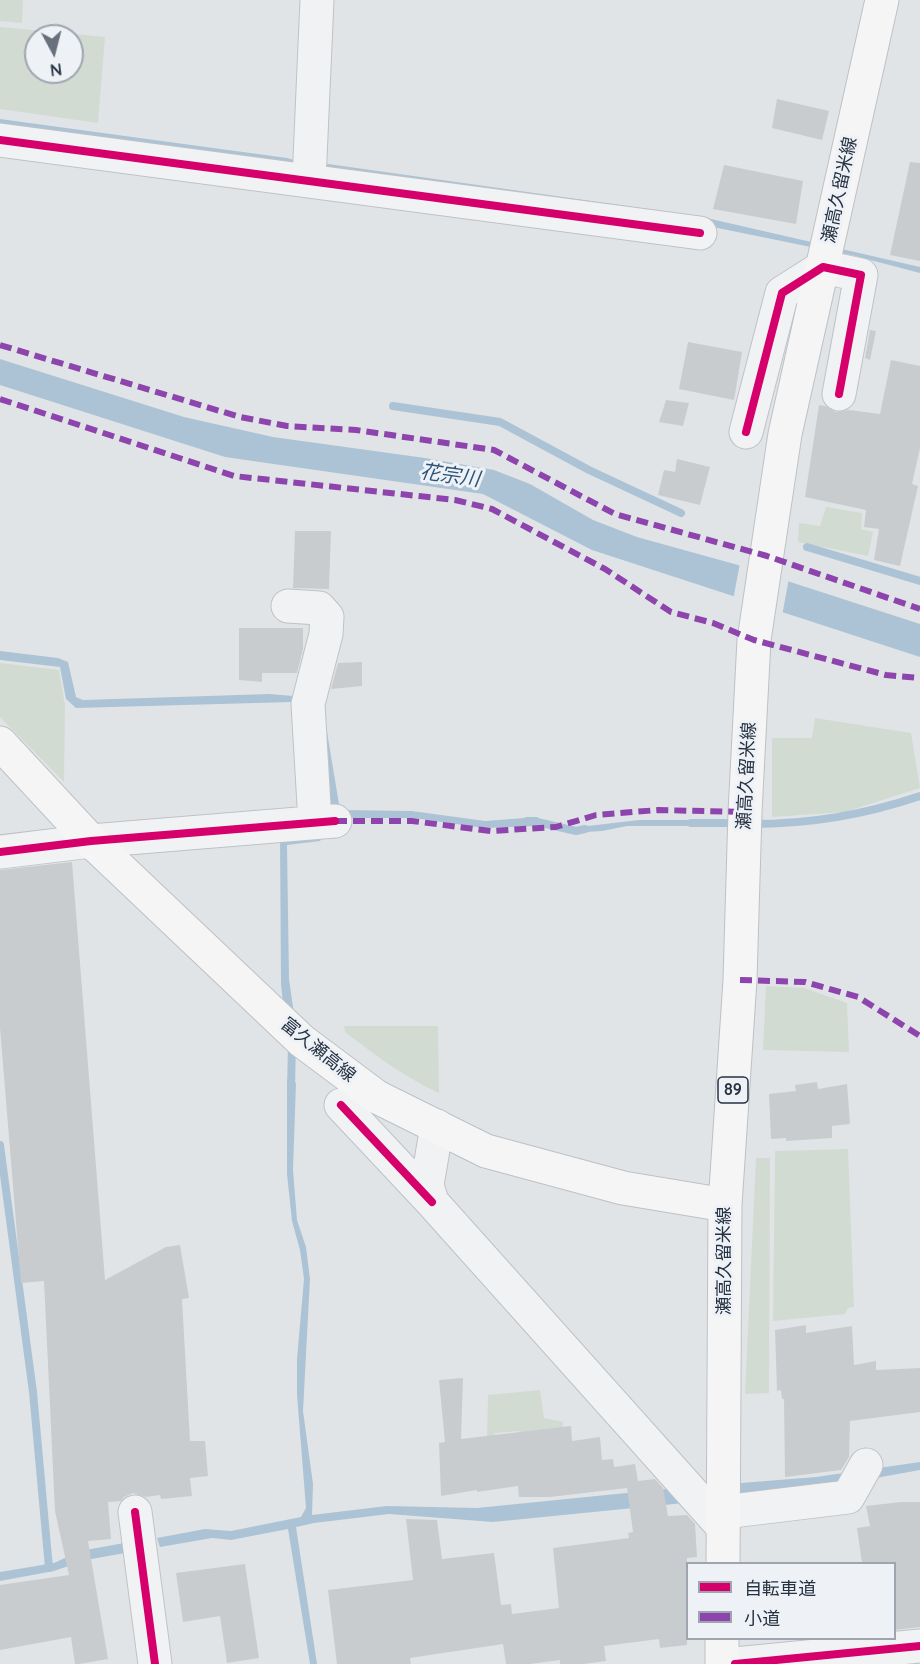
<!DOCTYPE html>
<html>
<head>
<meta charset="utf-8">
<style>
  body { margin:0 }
  #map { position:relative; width:920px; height:1664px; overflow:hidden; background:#e1e4e7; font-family:Quicksand,"Noto Sans JP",sans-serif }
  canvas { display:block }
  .legend { position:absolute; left:686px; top:1562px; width:210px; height:78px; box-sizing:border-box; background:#eef2f7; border:2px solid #9ea5af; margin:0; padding:8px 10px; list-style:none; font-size:18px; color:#263242 }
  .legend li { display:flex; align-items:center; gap:12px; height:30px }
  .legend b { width:30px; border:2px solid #9ea5af }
  .north { position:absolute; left:24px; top:24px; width:60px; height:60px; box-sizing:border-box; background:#eef2f7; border:2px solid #9ea5af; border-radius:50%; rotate:173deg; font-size:16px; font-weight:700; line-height:24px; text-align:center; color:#263242 }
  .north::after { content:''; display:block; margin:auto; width:21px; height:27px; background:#67707c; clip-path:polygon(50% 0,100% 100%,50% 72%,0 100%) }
</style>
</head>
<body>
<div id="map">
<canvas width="920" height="1664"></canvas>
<ul class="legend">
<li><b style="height:8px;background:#d6006c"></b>自転車道</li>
<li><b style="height:8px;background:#8e44ad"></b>小道</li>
</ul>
<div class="north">N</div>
</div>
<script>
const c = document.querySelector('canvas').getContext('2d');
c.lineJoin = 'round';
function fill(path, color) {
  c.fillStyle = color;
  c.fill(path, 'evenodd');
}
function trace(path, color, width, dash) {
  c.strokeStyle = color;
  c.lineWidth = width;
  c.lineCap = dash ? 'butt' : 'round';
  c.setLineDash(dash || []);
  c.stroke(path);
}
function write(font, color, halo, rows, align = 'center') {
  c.font = font + ' Quicksand,"Noto Sans JP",sans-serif';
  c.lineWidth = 6;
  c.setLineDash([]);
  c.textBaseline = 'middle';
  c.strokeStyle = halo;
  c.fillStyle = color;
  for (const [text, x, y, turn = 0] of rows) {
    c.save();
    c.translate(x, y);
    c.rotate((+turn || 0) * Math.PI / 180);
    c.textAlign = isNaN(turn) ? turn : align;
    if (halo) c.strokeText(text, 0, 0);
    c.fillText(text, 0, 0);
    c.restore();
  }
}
fill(new Path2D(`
  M0 0H23L22 23 0 21Z
  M0 27 105 37 98 123 0 109ZM36 36H72V72H36Z
  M826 507 862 513 861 529 873 532 868 556 798 542 799 523 820 526Z
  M0 663 59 670 65 705 64 782 0 717Z
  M815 718 911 733 920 788 845 812 772 817V738H812Z
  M766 986 804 988 847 1003 849 1052 763 1050Z
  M344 1026H438L439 1093C404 1077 375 1055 345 1032Z
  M848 1149 854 1307 848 1308 845 1314 773 1321 775 1151Z
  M756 1158H770L769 1393 745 1394Z
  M540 1390 544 1418 563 1422V1434H521L519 1431 495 1433 494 1437 487 1438 488 1395Z`), '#d2dbd1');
fill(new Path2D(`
  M0 119 287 158 298 161 296 168 0 126Z
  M321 163 698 216 920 267V273L855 256 703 225 322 171Z
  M0 359 184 417 273 437 425 458 494 470 530 484 593 520 637 537 738 565 920 624V657L592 550 483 494 225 457 0 385Z
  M0 651 58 658 68 662 76 697 83 700 269 694 294 696 292 702 76 708 66 699 60 667 0 660Z
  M321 696 340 810 412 811 485 821 538 817 537 826 484 828 414 818H339L331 815Z
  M639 820H699L701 826H627L602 831 569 833 579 827Z
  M324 835 320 841 287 845 289 979 296 1028 286 1032 281 984 280 838Z
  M287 1079 296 1083 293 1170 297 1220 306 1247 310 1279 303 1411 313 1484 312 1515 387 1506 477 1508 666 1489 816 1477 920 1462V1470L870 1479 684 1503 493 1522 389 1514 314 1523 296 1527 317 1664H310L288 1529 231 1540 212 1538 160 1547 157 1538 205 1529 231 1531 301 1517 306 1508 297 1395V1359L304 1279 300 1250 292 1221 287 1174Z
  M124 1543 125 1553 86 1560 54 1571 0 1581V1572L54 1563 80 1551Z`), '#acc3d5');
fill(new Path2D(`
  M740 563 789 578 782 616 733 600Z`), '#e1e4e7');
trace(new Path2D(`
  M393 406 500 422 589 470 681 513
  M807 547 920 581
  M527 821H533L576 831 585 829
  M691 823H738
  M751 824C811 824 863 815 920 796
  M291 1090 292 1043
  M0 1145 33 1392 49 1568`), '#acc3d5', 8);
fill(new Path2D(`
  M777 99 829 111 822 140 772 128Z
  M910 162 920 163V261L890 255Z
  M724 165 803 181 796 224 713 209Z
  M870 330 876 331 870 360 865 358Z
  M688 342 742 352 734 400 679 389Z
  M891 360 920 366V448L912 484 918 486 900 566 874 560 879 529 864 527 866 510 805 497 819 405 825 406 836 412 849 410 880 414Z
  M666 400 689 403 683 426 659 422Z
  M677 459 710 467 700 505 658 495 664 470 675 472Z
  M295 531H331L329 589 293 588Z
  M239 628H303V649L297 673H262V682L239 680Z
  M362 662V686L331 689 338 663Z
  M72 862 105 1280 166 1247 180 1245 189 1298 182 1299 190 1441H205L208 1476 190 1478 192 1496 161 1499 160 1495 146 1497 133 1493 124 1497 121 1501 108 1502 111 1539 88 1541 108 1659 79 1664H75L71 1637 0 1650V1585L69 1575 55 1511 44 1281 21 1283 0 1028V870Z
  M817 1082 818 1089 847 1084 850 1124 832 1126V1138L786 1141V1138L771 1139 769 1094 796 1091 795 1085Z
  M806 1325V1333L852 1326 854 1365 876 1361V1370L920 1368V1412L850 1421 849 1457 841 1470 785 1477 784 1399H782L781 1390 777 1391 775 1330Z
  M463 1378 461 1439 571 1426 572 1441 600 1437 602 1460 613 1459 614 1467 635 1464 638 1481 655 1479 663 1488 668 1516 687 1515 695 1524 697 1557 687 1558V1645L660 1648 659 1639 604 1646 606 1661 583 1664H560V1660L530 1664H506L503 1644 410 1658 411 1664H337L328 1590 413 1580 406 1519 437 1520 442 1559 494 1553 501 1605 511 1604 512 1614 559 1608 553 1548 629 1538 628 1533 633 1532 627 1488 550 1497H519L518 1486 477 1492V1490L441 1496 439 1443 445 1442 439 1380Z
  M901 1502H920V1627L894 1630V1563H862L857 1528 870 1526 866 1506Z
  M245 1564 259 1658 227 1663 220 1616 183 1622 176 1573Z`), '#c9cccf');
const minor = new Path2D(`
  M0 140 700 233
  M309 181 317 0
  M746 432 782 293 823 267 861 275 839 394
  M288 606 319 608 327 617 326 634 308 704 315 822
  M0 852 91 841 335 821
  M341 1105 432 1202
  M437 1126 427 1185 432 1202 723 1527
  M135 1512 155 1664
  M724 1512 848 1497 866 1465
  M735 1664 920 1646`);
const major = new Path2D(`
  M0 743 91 841 302 1041 377 1097 486 1151 623 1188 725 1205
  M723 1564 725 1205 740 980 745 812 754 640 785 434 882 0
  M722 1638V1664`);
trace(minor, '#bfc2c5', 35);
trace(major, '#bdc1c5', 35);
trace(minor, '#f1f2f3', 33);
trace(major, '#f5f5f6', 33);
trace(new Path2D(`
  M0 345 240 417 287 426 356 430 494 450 615 514 767 556 920 609
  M0 399 234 476 455 500 492 509 605 569 671 612 713 623 754 640 886 675 920 678
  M335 821H412L491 831 556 827 596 815 658 810 745 812
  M740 980 805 982 858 997 920 1036`), '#8e44ad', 6, [12, 6]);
trace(new Path2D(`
  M0 140 700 233
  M746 432 782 293 823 267 861 275 839 394
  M0 852 91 841 335 821
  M341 1105 432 1202
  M135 1512 155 1664
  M735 1664 920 1646`), '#d6006c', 8);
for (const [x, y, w] of [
  [733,1090,30]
]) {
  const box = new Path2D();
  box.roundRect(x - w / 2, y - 13, w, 26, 4.5);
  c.fillStyle = '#eef2f7';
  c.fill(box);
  trace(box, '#263242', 1.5);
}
write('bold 16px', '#263242', null, [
  ["89",733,1090]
]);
write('18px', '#263242', '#eef2f7', [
  ["瀬高久留米線",840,190,-78],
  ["瀬高久留米線",747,776,-87],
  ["富久瀬高線",318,1050,39],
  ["瀬高久留米線",725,1261,-90]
]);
write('italic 20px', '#2d5579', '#eef2f7', [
  ["花宗川",450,476,8]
]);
</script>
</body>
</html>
